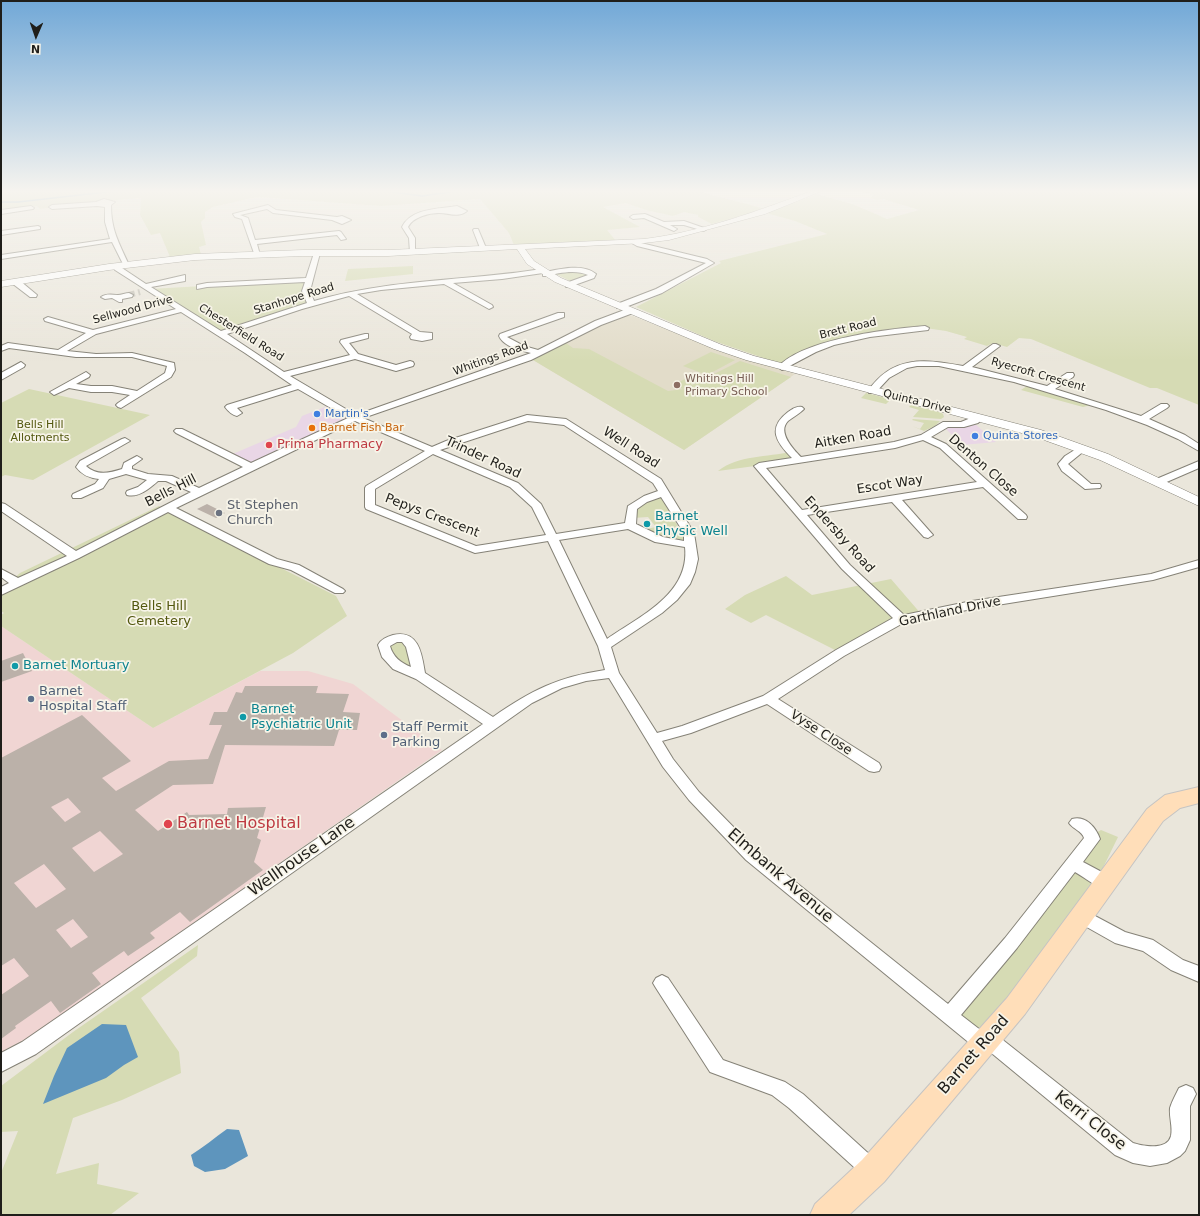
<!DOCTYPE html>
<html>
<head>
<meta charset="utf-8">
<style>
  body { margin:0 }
  #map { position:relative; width:1200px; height:1216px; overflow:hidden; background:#eae6db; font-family:"DejaVu Sans",sans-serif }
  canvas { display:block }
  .frame { position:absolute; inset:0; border:2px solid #1f1e1a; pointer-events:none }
  .north { position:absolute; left:16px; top:16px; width:40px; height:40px; -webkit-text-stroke:3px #f7f4e8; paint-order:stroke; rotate:182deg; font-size:11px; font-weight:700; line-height:16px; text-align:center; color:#1f1e1a }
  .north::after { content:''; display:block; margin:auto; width:14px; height:18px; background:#1f1e1a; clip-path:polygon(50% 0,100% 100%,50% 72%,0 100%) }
</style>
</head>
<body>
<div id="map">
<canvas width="1200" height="1216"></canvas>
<div class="frame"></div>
<div class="north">N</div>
</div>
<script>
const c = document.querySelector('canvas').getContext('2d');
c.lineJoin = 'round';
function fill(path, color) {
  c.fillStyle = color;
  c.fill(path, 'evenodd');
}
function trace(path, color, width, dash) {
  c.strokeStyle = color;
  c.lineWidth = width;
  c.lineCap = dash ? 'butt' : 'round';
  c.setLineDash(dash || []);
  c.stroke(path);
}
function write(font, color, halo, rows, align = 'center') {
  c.font = font + ' "DejaVu Sans",sans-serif';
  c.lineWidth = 3.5;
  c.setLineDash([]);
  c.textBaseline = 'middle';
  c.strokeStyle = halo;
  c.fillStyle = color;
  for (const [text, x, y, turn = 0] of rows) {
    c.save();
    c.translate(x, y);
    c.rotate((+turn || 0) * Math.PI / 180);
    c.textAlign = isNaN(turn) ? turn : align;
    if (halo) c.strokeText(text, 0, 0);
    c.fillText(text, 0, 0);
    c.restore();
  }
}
fill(new Path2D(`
  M330 405 354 418 253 468 228 456 296 427 302 416Z
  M975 424 996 442 962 445 944 427Z`), '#e9d6e6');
fill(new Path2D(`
  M626 316H633L725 353 795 374 684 450 533 360 600 325Z`), '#e2dcc9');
fill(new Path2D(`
  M1 626 153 728 260 671H308L353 684 442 750 26 1039 1 1052Z`), '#f0d5d3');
fill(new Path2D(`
  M1 191H698C720 198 743 202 765 209L712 224 698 217V215L684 212 673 216 646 210 626 203 603 207 640 227 607 230 617 242 514 245 509 233 480 199 381 206 257 197 213 207 205 212V218L201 222 206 245 199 247 201 254 170 257 160 233 151 235 140 215 141 198 104 201 40 209 37 206 32 207 1 211Z
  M859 191H1199V405L1157 388H1150L1031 339 1019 338 1007 347 993 343 987 346 964 339 967 337 946 331 925 328 896 330 818 348 784 365 714 341 636 307 721 263 719 261 827 234 795 221 766 213 817 194 855 205 887 219 919 210 883 199 877 200 870 198 874 195Z
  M413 266V274L345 281 348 269Z
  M563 272H582L589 275 572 282 556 274Z
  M308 280 311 303 220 334 150 289Z
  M566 343 573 348 589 349 668 391 684 389 740 361 791 377 684 450 533 360Z
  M711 352 735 360 707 375 683 366Z
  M697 373 707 376 683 389 673 385Z
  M1030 384 1095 404 1083 407 1021 390Z
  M29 389 150 415 33 480 5 475 1 477V403Z
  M866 393 891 399 886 404 861 398Z
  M911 405 940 412 943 414 944 417 941 419 913 417 919 410 909 407Z
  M913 419 940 421 935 426 924 431 912 426 920 429 924 423 912 420Z
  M791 452 799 460 718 471C738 455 768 457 791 452Z
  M659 496 663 498 685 540C671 546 654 537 641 530L656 527 648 517 633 518C636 504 647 501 659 496Z
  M159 506 336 596 347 616 293 653 153 728 1 626V615L4 613 1 611V590L20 573Z
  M786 576 812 595 891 579 922 615 901 619 872 635 835 650 766 615 751 623 725 609 745 595Z
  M400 641 406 644 411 667 410 668 396 660 390 647 392 643Z
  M1101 830 1118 837 1098 878 988 1039 949 1016 1092 835Z
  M198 945 197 956 141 998 179 1052 181 1073 122 1100 73 1118 56 1174 99 1163 97 1184 139 1193 110 1215H1V1173L18 1131 1 1132V1086L73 1032Z`), '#d6dbb4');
fill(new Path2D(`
  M102 1024 126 1025 138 1057 124 1065 106 1078 43 1104 54 1076 67 1048Z
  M227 1129 239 1130 248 1156 225 1169 205 1172 194 1166 191 1155C204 1147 214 1138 227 1129Z`), '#5e95bd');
trace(new Path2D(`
  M351 191H367
  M386 191 422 196 457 191
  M1 202H18L115 191`), '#5e95bd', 1.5);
fill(new Path2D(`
  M207 504 225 513 216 518 197 509Z
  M23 653 32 671 1 682V661Z
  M245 686H318L316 693 349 694 343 712 360 713 357 730H339L334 746 225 745 213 784 173 785 135 810 158 831 187 812 189 815 227 814 228 808 266 807 257 838 261 840 254 862 263 870 190 922 180 912 150 933 155 938 128 956 124 951 92 973 101 984 60 1013 51 1001 15 1026 16 1028 1 1039V995L29 976 14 958 1 966V758L82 715 131 761 102 778 116 791 169 761 208 759 222 725H209L214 712H227L236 692 242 693ZM68 798 81 812 65 822 51 807ZM100 831 123 854 94 872 72 848ZM44 864 66 889 36 908 14 883ZM73 919 88 937 71 948 56 930Z`), '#bbb1a9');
trace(new Path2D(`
  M129 295 140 292`), '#c1beb4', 6, [6, 3.5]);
const minor = new Path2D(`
  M104 199 115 202 111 205C111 230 119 243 129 265L128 266H124L112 242 1 259V255L110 239 105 222V207L97 206 52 209 49 207 52 205 96 202Z
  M268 205 276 210 337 217 342 216 351 220 342 224 332 220 273 213 267 209 240 215 248 218 255 240 339 231 341 232 346 239 341 240 337 235 257 244 260 255 255 256 242 219 235 217 233 214Z
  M31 206 34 208 33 209 1 214V210Z
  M457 206 467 211C459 218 449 213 439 213 429 213 413 217 408 227L415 238V252L410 253 409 238 402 227C411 208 439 209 457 206Z
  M645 214 664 222 684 221 707 229 704 231 684 225H670L677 229 674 231 644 218 633 219 630 217 633 215Z
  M38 226 40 227V229L1 235V231Z
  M474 229H478L486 248 485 249 480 248 473 230Z
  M633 240 641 243 707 259 714 263 662 293 623 308H617V304L656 289 706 263 637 246 630 242Z
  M317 251 320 253 310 291 314 301C388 279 466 281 542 269H545V272C559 269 584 263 596 274L594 278 569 287H566V283L588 275C576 269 558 273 546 276H543V273L502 279 453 283 492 305 493 307 489 309 444 284 381 290 357 294 420 332 432 333V339L422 341 411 339 410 337 412 334 349 296 302 309 227 334 284 372 350 355 340 342 341 340 365 334H368V338L349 343 358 354 396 365 410 361 413 362 414 364 413 366 396 371 355 359 290 376 356 415 531 353C521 351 503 346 499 336L500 334 558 313H564V317L507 337 524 346 538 350 595 321 627 309H633V313L601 325 531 360 363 418 432 447 446 441 527 415 566 419 661 479 694 533 698 559 695 572 690 584 677 600 662 613 611 647 619 673 657 733 682 726 763 696 836 650 893 618 842 569 754 466 759 463 792 458C776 442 767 428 788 412 793 409 796 406 802 407L804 409C799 414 793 417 788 421 777 432 793 449 801 457L894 442 921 435 943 422H961L978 415 983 418 978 423 964 427H948L931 437 946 444 954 451 1026 515 1027 517 1026 519H1018L983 487 902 500 933 535 928 538 924 537 892 502 807 515 850 565 904 615 972 601 1151 574 1199 560V567L1153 580 972 609 905 622 844 656 778 699 879 763 881 767 879 771 874 772 869 771 767 704 691 733 662 741 673 759 699 792 758 852 948 1004 1005 938 1084 838C1082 831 1073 829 1069 823L1072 819C1085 815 1096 827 1100 839L1083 862 1113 878 1115 883 1113 888C1100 892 1086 878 1075 872L1017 948 961 1015 983 1032 988 1031 994 1033 1133 1143C1143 1146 1167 1151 1171 1136 1173 1127 1169 1117 1170 1108 1172 1101 1176 1094 1179 1088L1186 1085 1193 1088 1196 1094 1190 1106V1140L1185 1151 1180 1156 1167 1163 1150 1166 1133 1163 1115 1155 989 1051 984 1052 978 1050 746 860 689 800 663 767 609 678 586 681 562 688 532 703 36 1054 1 1072V1053L22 1042 483 724 416 679 393 669 382 657 378 645C381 639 387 637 393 635 419 629 422 655 425 673L493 717C532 690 558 677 605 670L598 646 548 541 475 553 366 509 365 507V488L366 486 425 451 355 421 176 508 277 559 299 565 343 589 345 591 343 593H335L291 570 269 564 168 512 79 558 1 595V587L9 583 1 577V569L18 578 67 556 1 511V503L5 504 76 551 191 492 166 481H158C150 488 139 498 127 495L126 493 127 491 138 487 147 480 126 474 109 479 103 488 81 498H73L72 496 73 494 95 484 99 479C89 478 82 475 76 467L80 461 122 439 125 438 130 441 86 466C97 476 109 473 122 469L124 463 137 456 142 459 132 466V469L148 474 172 476 199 488 243 467 176 433 174 431 176 429H182L251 463 348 418 298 389 237 408 242 413 237 416C232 415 228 411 225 407L227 405 292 385 245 353 181 312 96 334 67 351 96 354 132 353 174 363 175 370 171 377 121 408 118 407 116 405 118 403 130 395 112 392H91L69 388 54 395 50 392 86 372 90 375 89 377 76 384 91 386H112L137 391 165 373 167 366 132 357H76L9 348 1 351V346L8 343 58 350 86 333 45 321 44 319 48 317 93 330 176 309 115 270 112 266 116 264 146 284 185 275V281L151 287 221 331 307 303 302 291 305 282 207 287 197 289V285L207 283 306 278 314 253ZM528 421 564 425 653 483 658 491 644 496 628 506 625 523 556 534 541 504 518 483 440 450ZM923 440 940 448 977 482 802 510 766 468 895 448ZM433 454 510 487 532 507 546 535 476 546 375 505V489ZM661 497 684 533V541L663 537 636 524 637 509 647 502ZM628 529 655 542 685 547C690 594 640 616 607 639L559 540ZM397 642H402L406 647 411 667C401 663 393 657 390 646Z
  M13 280H19L37 295 36 297H30L13 284Z
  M129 293 133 295 132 297 122 299V302H119L112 298 105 299 101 297C107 293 112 295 118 295 121 295 126 293 129 293Z
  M925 326 929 328 928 330 870 337 834 345 816 352 782 370 778 367C803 339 888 329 925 326Z
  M993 344H996L1000 346 972 367 1047 386 1067 373H1073L1074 375 1073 377 1055 389 1141 416 1161 404H1167L1169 406 1167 408 1149 419 1185 435 1199 444V451L1178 439 1147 425 1106 410 1014 382 939 366H917L907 368 889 378 875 393H869L868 391C893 355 924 359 963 366Z
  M21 362 25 365 24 367 1 380V373Z
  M1081 446 1086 449 1084 451 1068 464 1091 484H1100L1101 486 1100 488 1085 489 1062 471 1058 464 1065 456Z
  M1199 461V468L1162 484H1154L1153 482 1154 480Z
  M1082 909 1125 932 1153 940 1183 960 1199 966V982L1171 970 1143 951 1115 943 1076 921 1074 916 1076 911Z
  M662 975 668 978 723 1060 785 1082 803 1094 880 1164 883 1171 880 1178 873 1181 866 1178 789 1108 772 1095 710 1072 656 988 653 983 656 978Z`);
const tertiary = new Path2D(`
  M811 191H822L765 214 669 240 644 243 525 249 534 261 561 278 722 345 754 356 1041 430 1108 454 1199 497V506L1100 460 1033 436 746 360 714 349 555 282 527 264 517 249 388 256H303L195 260 109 270 1 287V281L109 264 195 254 303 250H388L644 239C701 232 758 211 811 191Z`);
const primary = new Path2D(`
  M1199 787V803L1180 808 1163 821 1025 1014 884 1182 849 1215H810L815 1204 862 1160 1007 998 1147 809 1165 795Z`);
trace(minor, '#858277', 2);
trace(tertiary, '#858277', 1);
trace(primary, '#c5c4c3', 2);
fill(minor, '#fff');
fill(tertiary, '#fff');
fill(primary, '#ffdeb9');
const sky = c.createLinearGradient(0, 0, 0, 361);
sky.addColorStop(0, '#71a8d7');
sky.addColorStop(0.53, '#f6f4ef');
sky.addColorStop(1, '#f6f4ef00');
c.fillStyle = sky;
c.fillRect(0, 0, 1200, 361);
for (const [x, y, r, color] of [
  [677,385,4,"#8d6e63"],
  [317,414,4,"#3f7fe0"],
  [312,428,4,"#e8710a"],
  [975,436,4,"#3f7fe0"],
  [269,445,4,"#e0444e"],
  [219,513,4,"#6b7280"],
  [647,524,4,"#0f9aa8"],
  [15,666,4,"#0f9aa8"],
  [31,699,4,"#5c6f8a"],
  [243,717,4,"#0f9aa8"],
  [384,735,4,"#5c6f8a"],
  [168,824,5,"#e0444e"]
]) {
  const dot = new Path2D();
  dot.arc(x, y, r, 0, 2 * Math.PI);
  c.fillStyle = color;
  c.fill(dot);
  trace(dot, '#f7f4e8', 1.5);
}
write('11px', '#1f1e1a', '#f7f4e8', [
  ["Stanhope Road",294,299,-17],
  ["Sellwood Drive",133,310,-15],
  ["Brett Road",848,329,-14],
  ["Chesterfield Road",241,333,32],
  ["Whitings Road",491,359,-20],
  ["Ryecroft Crescent",1038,375,16],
  ["Quinta Drive",917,402,14]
]);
write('11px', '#785e54', '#f7f4e8', [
  ["Whitings Hill",685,379],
  ["Primary School",685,392]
], 'left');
write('11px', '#366cbe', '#f7f4e8', [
  ["Martin's",325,414],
  ["Quinta Stores",983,436]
], 'left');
write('11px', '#53580f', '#f7f4e8', [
  ["Bells Hill",40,425],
  ["Allotments",40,438]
]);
write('11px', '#c56008', '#f7f4e8', [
  ["Barnet Fish Bar",320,428]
], 'left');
write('13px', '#1f1e1a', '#f7f4e8', [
  ["Aitken Road",853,438,-10],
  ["Well Road",631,448,33],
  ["Trinder Road",483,458,25],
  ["Denton Close",983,466,41],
  ["Escot Way",890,485,-9],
  ["Bells Hill",171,491,-27],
  ["Pepys Crescent",432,516,21],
  ["Endersby Road",839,535,48],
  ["Garthland Drive",950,612,-12],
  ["Vyse Close",821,733,33]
]);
write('13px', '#be3a42', '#f7f4e8', [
  ["Prima Pharmacy",277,445]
], 'left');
write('13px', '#5b616d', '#f7f4e8', [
  ["St Stephen",227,506],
  ["Church",227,521]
], 'left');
write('13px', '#0d838f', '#f7f4e8', [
  ["Barnet",655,517],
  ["Physic Well",655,532],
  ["Barnet Mortuary",23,666],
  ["Barnet",251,710],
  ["Psychiatric Unit",251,725]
], 'left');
write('13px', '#53580f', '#f7f4e8', [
  ["Bells Hill",159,607],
  ["Cemetery",159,622]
]);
write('13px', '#4e5e75', '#f7f4e8', [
  ["Barnet",39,692],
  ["Hospital Staff",39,707],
  ["Staff Permit",392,728],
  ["Parking",392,743]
], 'left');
write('16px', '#be3a42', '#f7f4e8', [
  ["Barnet Hospital",177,824]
], 'left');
write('16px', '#1f1e1a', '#f7f4e8', [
  ["Wellhouse Lane",302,857,-35],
  ["Elmbank Avenue",780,876,41],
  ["Barnet Road",974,1055,-49],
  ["Kerri Close",1090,1121,38]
]);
</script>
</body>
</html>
